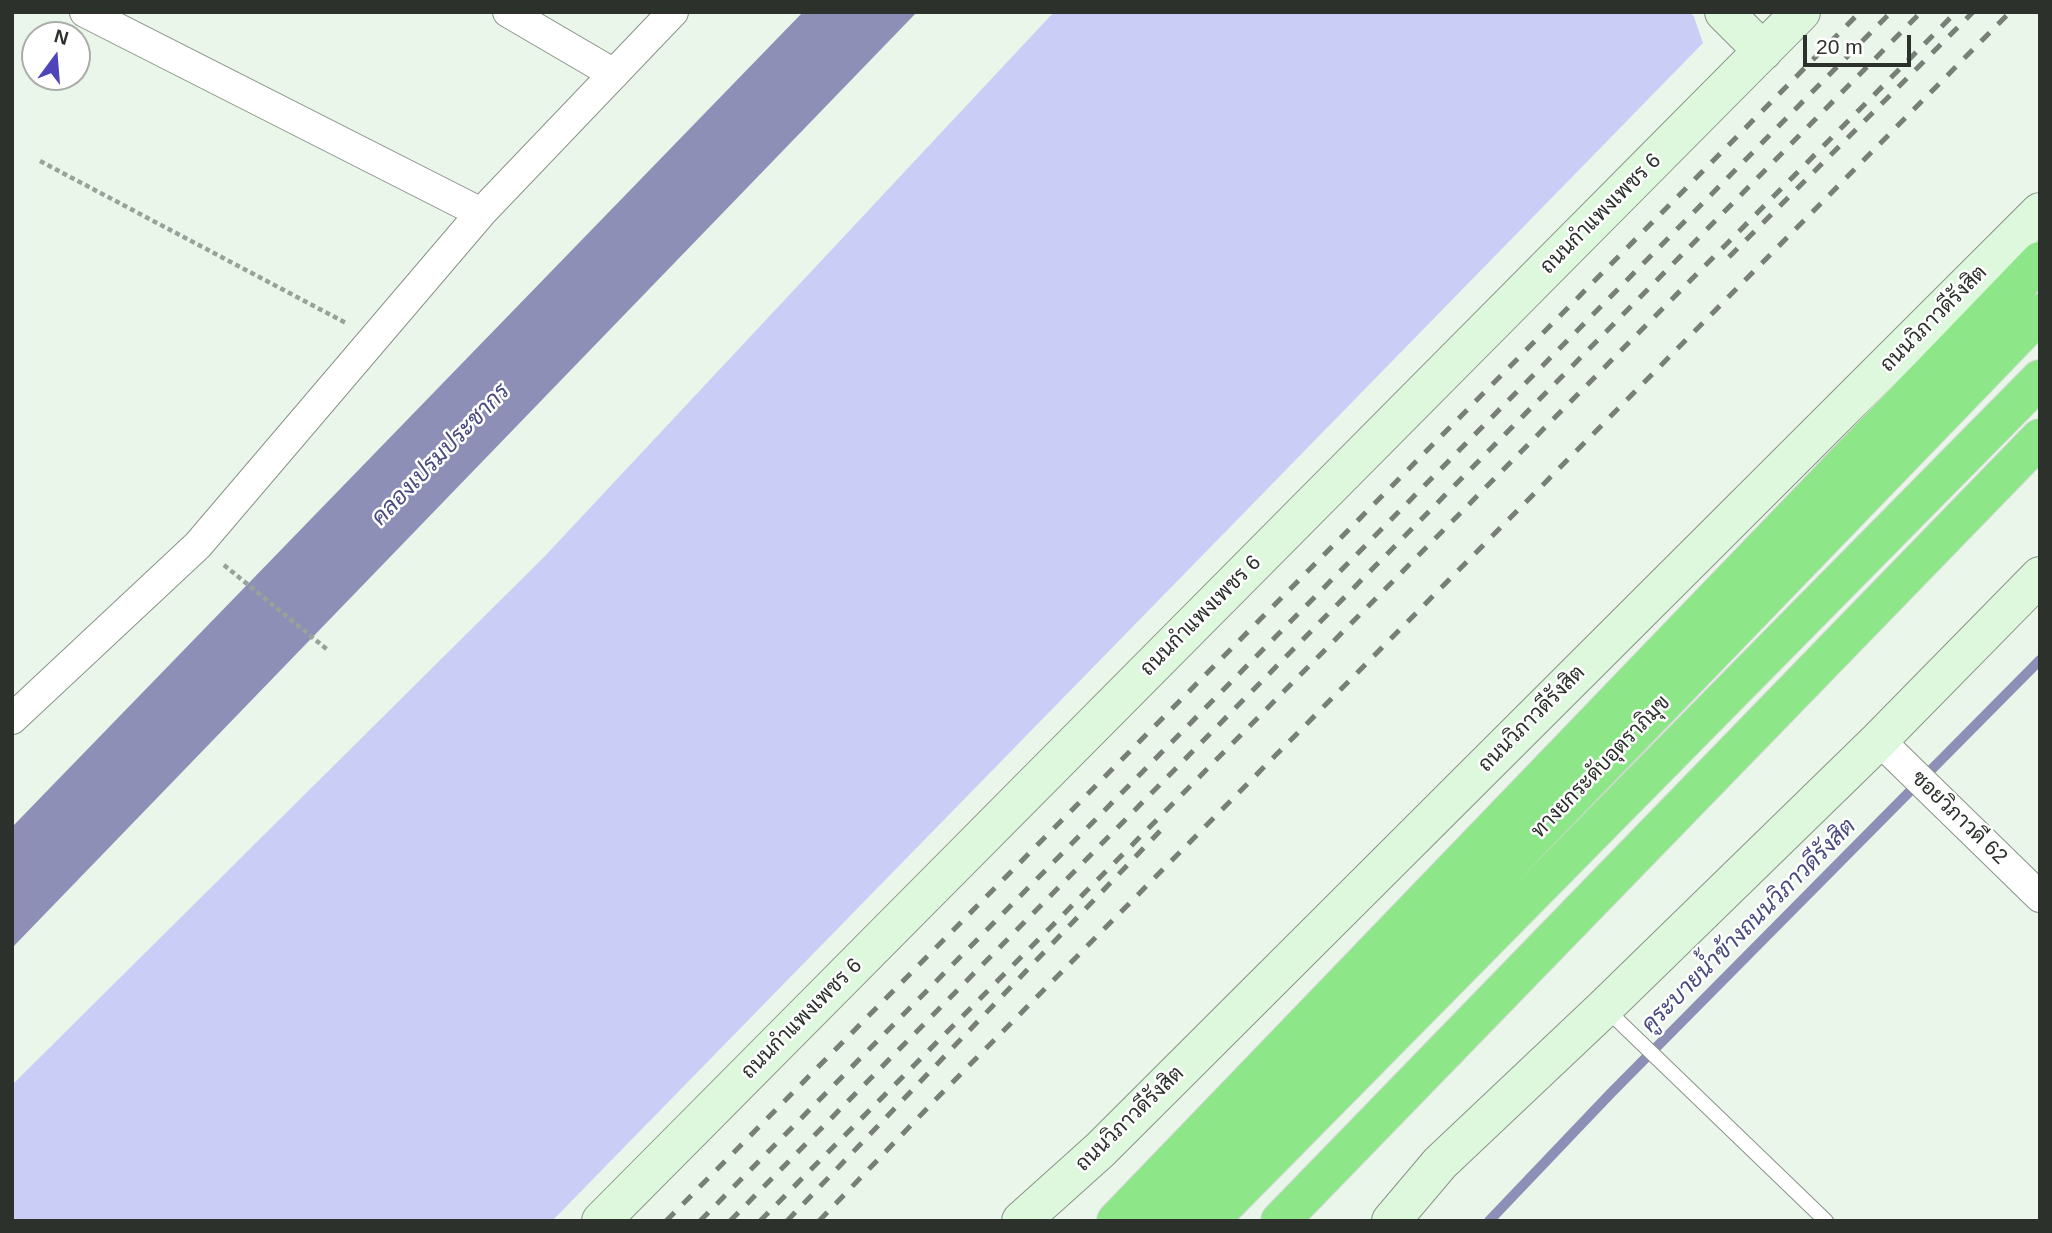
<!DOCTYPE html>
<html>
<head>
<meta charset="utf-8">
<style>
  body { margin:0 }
  #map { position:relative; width:2052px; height:1233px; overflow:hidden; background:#eaf6ea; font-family:Helvetica,sans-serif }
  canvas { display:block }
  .frame { position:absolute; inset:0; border:14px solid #2c312c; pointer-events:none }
  .north { position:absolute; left:21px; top:21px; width:70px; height:70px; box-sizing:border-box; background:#fff; border:2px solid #abadab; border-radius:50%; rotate:16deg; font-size:19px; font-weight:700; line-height:28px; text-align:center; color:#2c312c }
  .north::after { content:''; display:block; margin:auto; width:24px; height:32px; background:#5044bb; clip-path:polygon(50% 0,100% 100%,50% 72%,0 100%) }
  .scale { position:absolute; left:1803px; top:35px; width:108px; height:32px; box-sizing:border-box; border:4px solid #2c312c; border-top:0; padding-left:9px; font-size:21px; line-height:24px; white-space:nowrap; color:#2c312c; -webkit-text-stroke:5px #fff; paint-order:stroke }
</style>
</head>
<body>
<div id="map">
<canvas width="2052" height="1233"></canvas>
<div class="frame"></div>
<div class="north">N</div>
<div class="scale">20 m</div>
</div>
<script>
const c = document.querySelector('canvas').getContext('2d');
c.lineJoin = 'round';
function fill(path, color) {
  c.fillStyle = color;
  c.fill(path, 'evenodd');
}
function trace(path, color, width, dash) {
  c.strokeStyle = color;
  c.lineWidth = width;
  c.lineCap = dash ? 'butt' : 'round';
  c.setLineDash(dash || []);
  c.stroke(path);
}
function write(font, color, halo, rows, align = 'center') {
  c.font = font + ' Helvetica,Sarabun,sans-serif';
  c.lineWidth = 5;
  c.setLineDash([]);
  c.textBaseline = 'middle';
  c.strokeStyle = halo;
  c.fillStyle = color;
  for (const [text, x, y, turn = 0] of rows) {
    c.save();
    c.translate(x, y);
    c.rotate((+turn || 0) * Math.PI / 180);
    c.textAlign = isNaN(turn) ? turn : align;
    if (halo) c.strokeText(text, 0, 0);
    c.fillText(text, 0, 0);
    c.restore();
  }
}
fill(new Path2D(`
  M1054 12H1690L1694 17 1703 43 552 1221H12V1085L545 556Z`), '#cacdf5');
fill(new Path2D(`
  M803 12H917L12 948V827Z`), '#8d8fb6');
trace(new Path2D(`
  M1489 1221 1611 1093 2040 660`), '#8d8fb6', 10);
const lane = new Path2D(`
  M1605 1008 1826 1221`);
const street = new Path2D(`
  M85 12 481 213
  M508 12 614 74
  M12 719 198 545 481 213 673 12
  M1879 740 2040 897`);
const secondary = new Path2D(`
  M1724 12 1763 51
  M601 1221 1801 12
  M1021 1221 1100 1150 2040 212
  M1391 1221 1440 1163 1604 1008 1879 740 2040 576`);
const highway = new Path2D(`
  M1116 1221 2040 261
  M1163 1221 2040 313
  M1209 1221 2040 379
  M1280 1221 2040 438`);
trace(lane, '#8a9489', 16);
trace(street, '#8a9489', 32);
trace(secondary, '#8a9489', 40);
trace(highway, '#d5d6d5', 40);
trace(new Path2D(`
  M40 161 346 323
  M224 565 329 651`), '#99a299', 4.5, [5, 3.5]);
trace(lane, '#fff', 14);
trace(street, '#fff', 30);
trace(secondary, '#ddf8dc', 38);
trace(highway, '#8de789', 38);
trace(new Path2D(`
  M1729 257 1973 12
  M666 1221 1860 12
  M700 1221 1891 12
  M730 1221 1921 12
  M760 1221 1956 12
  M787 1221 1160 831
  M819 1221 940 1095 2010 12`), '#777f77', 5, [12, 12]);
write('21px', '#2c312c', '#fff', [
  ["ถนนกำแพงเพชร 6",1601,214,-45],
  ["ถนนวิภาวดีรังสิต",1934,319,-45],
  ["ถนนกำแพงเพชร 6",1201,616,-45],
  ["ถนนวิภาวดีรังสิต",1532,719,-45],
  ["ทางยกระดับอุตราภิมุข",1601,767,-46],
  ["ซอยวิภาวดี 62",1959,818,44],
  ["ถนนกำแพงเพชร 6",802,1019,-45],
  ["ถนนวิภาวดีรังสิต",1130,1119,-44]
]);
write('italic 23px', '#48497e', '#fff', [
  ["คลองเปรมประชากร",441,455,-46],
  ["คูระบายน้ำข้างถนนวิภาวดีรังสิต",1749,926,-45]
]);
</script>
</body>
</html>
